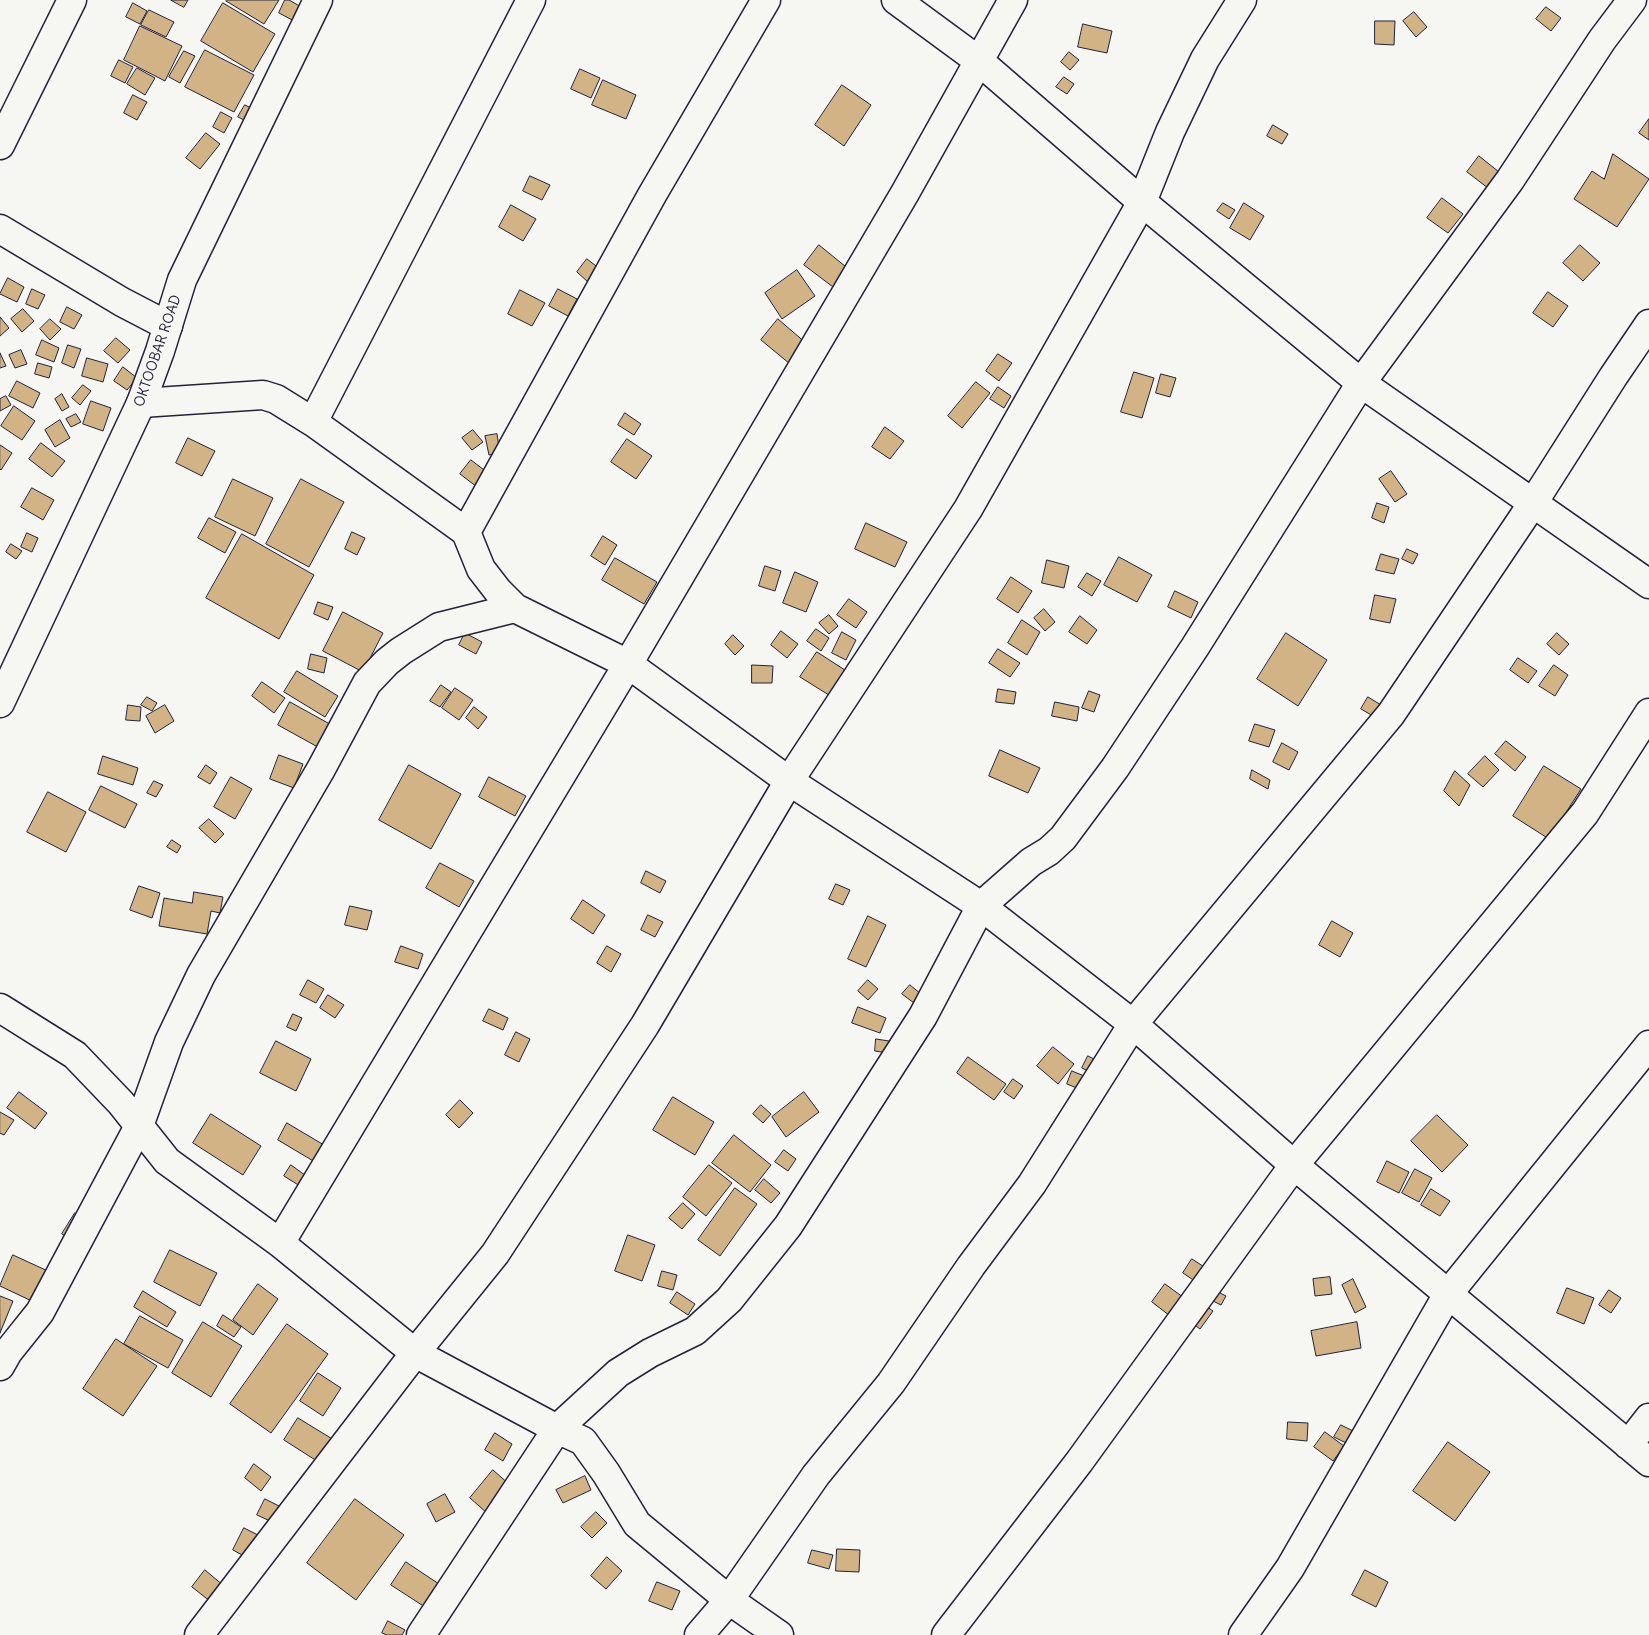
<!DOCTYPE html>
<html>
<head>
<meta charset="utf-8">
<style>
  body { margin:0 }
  canvas { display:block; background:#f6f6f2 }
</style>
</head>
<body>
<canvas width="1649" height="1635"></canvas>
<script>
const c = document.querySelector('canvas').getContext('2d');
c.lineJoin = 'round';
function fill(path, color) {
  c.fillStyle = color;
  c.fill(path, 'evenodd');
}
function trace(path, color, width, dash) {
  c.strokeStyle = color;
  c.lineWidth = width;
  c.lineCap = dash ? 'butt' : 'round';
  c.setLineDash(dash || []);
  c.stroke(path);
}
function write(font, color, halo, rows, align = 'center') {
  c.font = font + ' Delius,sans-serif';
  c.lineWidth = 4.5;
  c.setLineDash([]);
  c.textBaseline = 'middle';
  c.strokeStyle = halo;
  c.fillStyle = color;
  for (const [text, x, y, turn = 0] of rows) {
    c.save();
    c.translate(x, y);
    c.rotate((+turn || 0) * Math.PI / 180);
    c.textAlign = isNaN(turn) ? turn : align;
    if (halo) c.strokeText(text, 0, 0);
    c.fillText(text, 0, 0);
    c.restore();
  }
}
const building = new Path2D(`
  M171 0H188L184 7Z
  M227 0H279L264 24 226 1Z
  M285 0H289L305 9 298 23 279 13Z
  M133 3 147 11 140 24 126 17Z
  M223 3 275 34 253 72 201 41Z
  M1546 7 1561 18 1551 31 1536 19Z
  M149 10 174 22 166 37 141 25Z
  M1414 12 1427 27 1416 37 1403 21Z
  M1375 21H1395L1394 45 1375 44Z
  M1083 24 1112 31 1107 53 1078 47Z
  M140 26 182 46 165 81 124 60Z
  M205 50 254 75 234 112 185 87Z
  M184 51 195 56 180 83 169 77Z
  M1069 52 1079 60 1070 70 1061 62Z
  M119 60 133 67 125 83 111 76Z
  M137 68 155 78 145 95 127 84Z
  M580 69 600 78 591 98 571 89Z
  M1064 77 1074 84 1067 94 1056 87Z
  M603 80 636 95 626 119 592 105Z
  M842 85 871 105 844 146 815 125Z
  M133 95 147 102 137 120 124 113Z
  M245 105 253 109 246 121 238 117Z
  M221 112 232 118 224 133 213 127Z
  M1649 119V140L1639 133Z
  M1273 125 1288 134 1282 144 1267 136Z
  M206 133 220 144 200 169 186 158Z
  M1613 154 1649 179 1617 227 1574 199 1592 171 1604 179Z
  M1479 156 1499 172 1488 188 1467 172Z
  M530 176 550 185 542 200 523 191Z
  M1442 198 1463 214 1448 233 1427 218Z
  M1223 203 1235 210 1229 219 1217 211Z
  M1244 203 1264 216 1250 240 1230 228Z
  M511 205 536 219 523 241 499 227Z
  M819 245 851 271 837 290 804 265Z
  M1580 245 1600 263 1583 281 1563 263Z
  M587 259 600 269 589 283 577 272Z
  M797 270 815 296 782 319 765 293Z
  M8 278 24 287 17 302 0 294Z
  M32 289 45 295 38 309 26 304Z
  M558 289 577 299 568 316 549 306Z
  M520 290 545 303 532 326 508 314Z
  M1548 292 1568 306 1553 327 1533 313Z
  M67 307 82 315 74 329 60 322Z
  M23 309 34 321 22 332 11 319Z
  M0 317 9 328 0 336Z
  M50 319 61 329 50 340 40 329Z
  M778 319 807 344 790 364 761 340Z
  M116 338 130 350 118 363 104 351Z
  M42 340 59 348 54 362 36 355Z
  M68 345 81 349 74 368 62 363Z
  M21 350 27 364 15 368 9 355Z
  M0 353 6 366 0 368Z
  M998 354 1012 363 999 381 986 371Z
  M87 358 108 364 103 382 82 376Z
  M38 363 52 367 49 378 35 374Z
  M123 367 137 378 127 390 114 381Z
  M1134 372 1154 378 1142 418 1121 412Z
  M1161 374 1176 378 1170 397 1156 393Z
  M17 381 40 393 33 408 9 396Z
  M976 382 990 393 962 428 948 416Z
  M83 385 91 391 80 405 72 398Z
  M998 387 1011 396 1004 408 990 399Z
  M62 394 69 407 62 411 55 399Z
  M6 396 11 405 0 411V399Z
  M91 401 111 408 103 431 83 424Z
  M14 406 35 421 22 440 1 426Z
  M625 413 641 424 634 435 618 425Z
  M76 414 81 422 71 427 66 419Z
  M60 420 70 438 55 447 45 430Z
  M885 427 904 441 890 459 872 447Z
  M473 430 483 442 472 450 462 438Z
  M497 434 500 453 489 455 485 436Z
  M188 438 215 451 202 476 176 463Z
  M627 439 652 456 636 479 611 462Z
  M41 443 65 461 52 477 29 459Z
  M0 445 12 453 1 470 0 469Z
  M471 460 488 473 477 487 460 474Z
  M1391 471 1407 494 1395 502 1379 479Z
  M233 479 273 498 255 536 215 517Z
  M301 479 344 502 309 567 266 544Z
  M32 488 54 500 43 520 21 507Z
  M1377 503 1389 507 1384 523 1372 518Z
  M209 518 236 532 225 553 198 538Z
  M866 523 907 542 895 567 855 549Z
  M352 532 365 538 357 555 345 549Z
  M27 533 38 538 32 552 21 547Z
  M242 534 314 575 279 639 206 598Z
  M603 536 617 545 605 565 591 556Z
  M11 544 22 551 16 559 6 552Z
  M1407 549 1418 554 1413 564 1402 559Z
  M1381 554 1399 559 1394 574 1376 570Z
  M1119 557 1152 575 1137 602 1104 585Z
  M615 558 657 582 644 604 602 580Z
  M1047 560 1069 566 1064 588 1042 583Z
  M765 566 781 571 775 591 759 586Z
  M795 572 818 582 806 612 783 603Z
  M1087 573 1101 581 1092 596 1078 587Z
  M1011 577 1032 591 1018 613 997 599Z
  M1175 591 1198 602 1191 618 1168 607Z
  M1375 595 1396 599 1390 623 1370 619Z
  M849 599 867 612 856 628 837 615Z
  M318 602 333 607 328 620 314 614Z
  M1044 609 1055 622 1045 631 1034 618Z
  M343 612 383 633 363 672 323 651Z
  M829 615 838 626 829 634 819 623Z
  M1080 616 1097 630 1087 644 1069 632Z
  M1022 620 1040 632 1027 655 1008 643Z
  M816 629 829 638 821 651 807 641Z
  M781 631 798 644 787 658 771 645Z
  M842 632 856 640 846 660 832 653Z
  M465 633 482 642 476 654 459 645Z
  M1286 633 1327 660 1298 706 1257 679Z
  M1557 633 1569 644 1559 655 1547 644Z
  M733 635 744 646 735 655 725 644Z
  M998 649 1020 663 1010 677 989 663Z
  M817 652 848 672 832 697 800 677Z
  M311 654 327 658 324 673 308 669Z
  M1518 658 1537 671 1528 683 1510 670Z
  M752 665 773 666 772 683H752Z
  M1554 665 1568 675 1555 696 1539 686Z
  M297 671 338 696 325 717 284 692Z
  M262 682 285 698 274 713 252 696Z
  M441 685 451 692 440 707 430 701Z
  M455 688 473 700 459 720 442 708Z
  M998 689 1016 692 1014 704 996 702Z
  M1089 691 1100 695 1094 712 1082 708Z
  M147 697 157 703 152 711 141 705Z
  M1368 697 1386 708 1380 720 1361 709Z
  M290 702 337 728 325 751 278 725Z
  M1055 702 1079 707 1077 721 1052 716Z
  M128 705 141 707 140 721 126 720Z
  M165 705 174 721 155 733 146 716Z
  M474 707 487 717 478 729 466 718Z
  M1255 724 1275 730 1269 747 1249 741Z
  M1506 741 1526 757 1515 771 1495 754Z
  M1282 743 1298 752 1289 770 1273 762Z
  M1000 750 1040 768 1028 793 989 776Z
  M279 755 303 764 294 788 270 779Z
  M103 756 138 768 133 785 98 774Z
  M1485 756 1499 770 1483 787 1468 774Z
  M206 765 217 773 210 784 198 777Z
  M409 765 461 794 431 849 379 820Z
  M1544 766 1581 789 1549 839 1513 816Z
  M1252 770 1270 780 1268 789 1250 779Z
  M1455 771 1470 785 1459 806 1444 791Z
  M231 777 252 789 235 819 214 807Z
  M489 777 526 796 515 816 479 797Z
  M154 781 163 785 156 797 147 793Z
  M101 786 137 804 125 828 89 810Z
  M48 792 86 812 66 852 27 832Z
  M209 819 224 834 215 843 199 828Z
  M172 840 181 846 177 853 167 847Z
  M440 863 474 881 459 907 426 888Z
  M646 871 666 881 660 893 641 883Z
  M836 884 850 890 843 905 829 899Z
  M139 886 160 893 152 918 130 910Z
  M194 892 223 897 220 913 211 911 207 934 159 926 164 898 192 903Z
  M583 900 605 915 593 934 571 919Z
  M350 906 372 911 367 930 345 925Z
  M648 915 663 922 655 937 641 930Z
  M868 916 886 925 866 967 848 959Z
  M1332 921 1353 933 1340 957 1319 945Z
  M401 946 423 954 418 969 395 962Z
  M607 946 621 954 611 972 597 963Z
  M308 980 324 989 316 1003 300 995Z
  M868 980 878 989 868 1000 858 991Z
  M910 985 921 994 914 1003 902 994Z
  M328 995 344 1005 335 1018 320 1008Z
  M858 1007 886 1018 880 1033 852 1023Z
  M489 1009 508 1018 503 1030 483 1021Z
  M293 1014 302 1018 296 1031 287 1027Z
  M516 1032 530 1039 519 1062 505 1055Z
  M876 1039 889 1041 888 1053 875 1051Z
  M276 1041 311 1059 296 1091 260 1073Z
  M1053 1047 1074 1064 1058 1084 1037 1066Z
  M1088 1056 1102 1063 1096 1075 1082 1068Z
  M968 1057 1006 1084 994 1100 957 1073Z
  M1072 1071 1089 1078 1084 1091 1067 1084Z
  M1013 1079 1023 1086 1014 1099 1004 1092Z
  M19 1092 47 1113 35 1129 7 1108Z
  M804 1092 819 1112 786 1137 772 1117Z
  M673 1097 714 1122 695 1155 653 1130Z
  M460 1100 473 1113 459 1128 446 1115Z
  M761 1105 771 1114 763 1123 753 1114Z
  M0 1112 14 1120 4 1135 0 1133Z
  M211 1114 261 1146 243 1175 193 1143Z
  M1437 1115 1468 1145 1442 1172 1411 1141Z
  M287 1123 329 1148 320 1165 278 1140Z
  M734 1135 771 1165 750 1192 712 1163Z
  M784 1150 796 1159 788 1171 775 1162Z
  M1387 1161 1409 1172 1399 1193 1377 1182Z
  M291 1165 309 1178 303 1188 284 1176Z
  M709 1165 732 1183 706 1216 683 1197Z
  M1415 1169 1432 1178 1419 1202 1402 1193Z
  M764 1179 780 1193 771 1203 755 1190Z
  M735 1188 757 1204 720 1256 698 1240Z
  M1431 1189 1450 1201 1440 1216 1421 1205Z
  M683 1203 695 1214 682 1229 669 1218Z
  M75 1213 88 1221 75 1242 62 1234Z
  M628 1235 655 1245 642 1281 615 1271Z
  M170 1250 217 1273 200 1306 154 1282Z
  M13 1255 50 1272 36 1303 0 1286Z
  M1192 1259 1212 1272 1202 1286 1183 1273Z
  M662 1271 677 1275 673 1290 658 1286Z
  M1330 1277 1332 1294 1315 1296 1313 1279Z
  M1353 1279 1366 1307 1355 1313 1342 1285Z
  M258 1284 278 1299 253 1335 233 1320Z
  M1165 1284 1187 1300 1174 1319 1152 1302Z
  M1567 1288 1594 1298 1584 1324 1557 1313Z
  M1609 1290 1621 1298 1611 1313 1599 1305Z
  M143 1291 176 1312 167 1327 134 1307Z
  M1216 1291 1226 1296 1221 1305 1211 1300Z
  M677 1292 695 1304 688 1315 670 1303Z
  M0 1296 13 1301 0 1333Z
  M1199 1301 1213 1311 1200 1329 1187 1319Z
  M223 1315 241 1327 234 1337 217 1326Z
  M140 1316 183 1340 168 1368 124 1344Z
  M203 1322 242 1346 211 1397 172 1373Z
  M1357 1322 1361 1348 1316 1356 1311 1331Z
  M287 1324 328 1354 271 1433 230 1404Z
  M116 1339 157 1366 123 1416 83 1389Z
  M318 1373 341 1388 323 1416 300 1401Z
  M298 1418 334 1440 320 1463 284 1440Z
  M1288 1422 1308 1423 1307 1441 1287 1439Z
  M1341 1425 1353 1431 1346 1443 1334 1437Z
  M1325 1432 1344 1446 1333 1461 1314 1447Z
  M495 1433 512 1444 503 1461 485 1450Z
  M1448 1442 1490 1472 1455 1521 1413 1491Z
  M254 1464 271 1477 261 1491 245 1478Z
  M493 1470 510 1485 487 1513 470 1498Z
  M585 1476 591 1490 563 1503 556 1490Z
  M445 1494 455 1512 436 1522 427 1504Z
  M265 1499 279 1506 270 1521 257 1515Z
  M355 1499 404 1535 356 1600 307 1563Z
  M596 1512 607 1523 592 1538 581 1527Z
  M244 1528 264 1538 253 1561 233 1550Z
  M837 1549 860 1550 859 1572 836 1571Z
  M812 1550 833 1555 829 1569 808 1563Z
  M607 1557 622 1571 606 1589 591 1576Z
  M406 1562 442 1586 428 1609 391 1585Z
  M205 1570 224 1586 211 1602 192 1587Z
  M1365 1570 1388 1582 1376 1607 1352 1595Z
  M657 1582 680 1591 672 1610 649 1601Z
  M388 1621 405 1630 402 1635H387L382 1633Z`);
fill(building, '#d1b385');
trace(building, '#22223b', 1);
const minor = new Path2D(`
  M896 0 979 61 1142 202 1361 383 1649 584
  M0 145 72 0
  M0 229 122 302 168 326
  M141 403 263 395 276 399 313 422 466 532 481 569 498 591 515 608 628 664 789 781 981 906 1133 1024 1294 1165 1649 1462
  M313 422 531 0
  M466 532 652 195 766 0
  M0 1008 75 1055 121 1103 167 1161 280 1243 415 1353 557 1429 583 1441 606 1473 637 1524 729 1600 779 1635
  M280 1243 628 664 905 193 1013 0
  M0 1366 8 1352 40 1312 139 1126 169 1042 201 975 321 769 367 683 387 662 401 651 439 627 515 608
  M1628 1445 1649 1418
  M199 1635 415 1353 495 1254 645 1025 789 781 968 509 1142 202 1170 132 1205 59 1242 0
  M421 1635 557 1429 618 1373 650 1353 695 1331 729 1300 788 1226 923 1016 981 906 1031 862 1049 851 1063 838 1115 768 1195 647 1361 383 1510 180 1602 40 1632 0
  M699 1635 729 1600 816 1475 891 1383 971 1266 1032 1184 1133 1024 1391 714 1533 503 1613 377 1649 324
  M946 1635 1079 1462 1294 1165 1585 813 1649 713
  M1243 1635 1290 1568 1448 1294 1649 1045`);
const tertiary = new Path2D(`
  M0 703 141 403 160 351 182 280 318 0`);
trace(minor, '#22223b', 31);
trace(tertiary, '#22223b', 31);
trace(minor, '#f6f6f2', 28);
trace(tertiary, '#f6f6f2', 28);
write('14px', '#22223b', '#f6f6f2', [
  ["OKTOOBAR ROAD",158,351,-71]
]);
</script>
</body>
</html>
